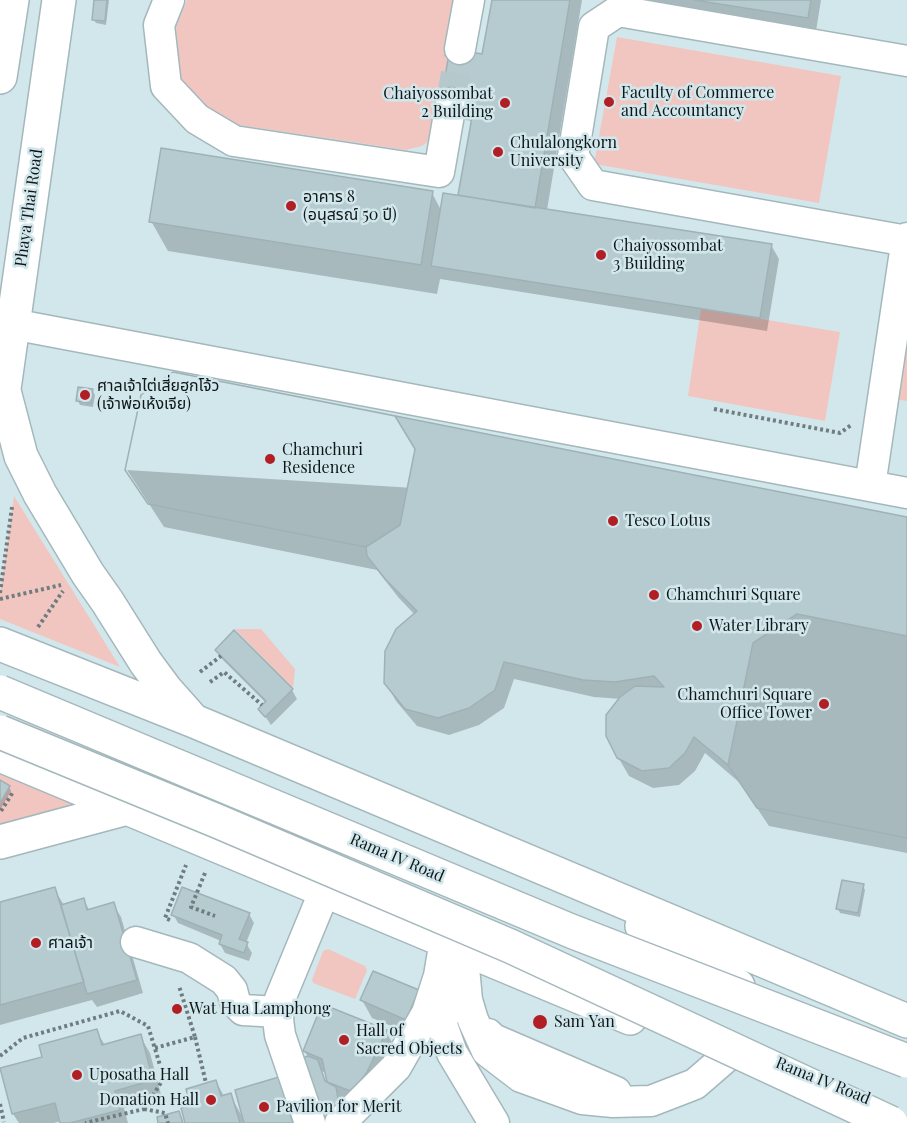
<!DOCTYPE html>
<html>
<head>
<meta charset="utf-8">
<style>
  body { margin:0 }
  canvas { display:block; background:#d2e7ec }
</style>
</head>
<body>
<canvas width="907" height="1123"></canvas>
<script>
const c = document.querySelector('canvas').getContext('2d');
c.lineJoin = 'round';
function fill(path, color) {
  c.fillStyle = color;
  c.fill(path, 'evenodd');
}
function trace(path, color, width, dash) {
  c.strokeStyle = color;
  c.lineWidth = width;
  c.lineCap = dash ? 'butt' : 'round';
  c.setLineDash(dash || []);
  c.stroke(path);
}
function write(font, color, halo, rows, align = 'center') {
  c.font = font + ' "Playfair Display","Noto Sans Thai",serif';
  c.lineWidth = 5;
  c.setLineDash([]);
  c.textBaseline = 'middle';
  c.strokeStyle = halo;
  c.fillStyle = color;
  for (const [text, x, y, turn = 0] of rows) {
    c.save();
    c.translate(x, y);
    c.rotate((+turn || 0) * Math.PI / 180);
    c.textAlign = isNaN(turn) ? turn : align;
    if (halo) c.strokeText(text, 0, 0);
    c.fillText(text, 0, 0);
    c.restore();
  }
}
fill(new Path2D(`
  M187 0H454L458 8 434 137 422 146 406 150 239 125 207 106 181 79 176 27Z
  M617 37 841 76 819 203 594 164Z
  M907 307V401L893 399Z
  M701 309 840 332 825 421 688 396Z
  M14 496 120 667 0 619V593Z
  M235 629H261L295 669 293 689Z
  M0 774 82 807 0 827Z
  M328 949 365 966 367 970 355 999 313 983 312 980 323 951Z`), '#f1c6c1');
fill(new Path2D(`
  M96 0H109L106 25 96 23 93 19Z
  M493 0H582L547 210 771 245 779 259 767 331 440 279 437 294 168 251 151 221 432 193 441 210 461 197 460 195 472 121 453 118 484 56Z
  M621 0H821L816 31Z
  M92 390 95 395 93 407 80 405 78 401Z
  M127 470 907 519V853L769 826 740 783 705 753 695 771 679 785 653 788 629 776 618 757 621 699 594 697 514 679 504 708 479 725 449 735 417 726 396 701 386 683 415 615 398 597 377 570 164 527Z
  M217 650 292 690 297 699 271 725 260 709 266 703 222 659Z
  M0 782 9 787 11 791 0 810Z
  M863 886 865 890 860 917 840 913 838 909Z
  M54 889 64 905 83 899 90 911 113 904 121 917 143 993 97 1007 92 1000 0 1025V904Z
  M173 914H249L254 923 246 943 252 953 249 961 225 953 220 944 221 941 178 923Z
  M418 992 428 1009 416 1036 372 1018 362 1000Z
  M96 1031 105 1045 140 1036 150 1053 162 1098 124 1108 128 1123H62L61 1121 54 1123H19L13 1114 1 1069 44 1058Z
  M386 1032 396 1049 363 1108 339 1099 341 1108 316 1114 308 1057 304 1050ZM321 1071 327 1073 332 1086 325 1083Z
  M278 1079 288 1096 296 1123H187L192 1106 216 1082 224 1096 230 1095 242 1116Z`), '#0003');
const building = new Path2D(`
  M94 0H107L105 21 92 20Z
  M492 0H570L535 208 458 195 474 106 441 100 450 48 482 54Z
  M694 0H811L808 18Z
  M161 148 433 191 421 265 149 222Z
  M443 193 772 244 760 318 431 266Z
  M173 372 395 416 415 449 400 525 366 547 148 504 125 470 141 395Z
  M173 372 907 517V838L757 808 728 765 694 737 685 753 669 768 642 771 617 758 606 736V715L620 697 635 686 664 687 654 676 615 682 583 680 504 662 495 690 469 708 438 718 405 709 384 683 385 651 396 629 417 611 386 580 367 556 366 547 148 504 125 470 141 395Z
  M78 387 93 389 91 403 76 401Z
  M797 614 907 636V838L757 808 728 765 753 643Z
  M234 630 293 689 265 717 258 709 266 701 215 650Z
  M0 780 10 786 0 803Z
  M842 880 864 884 858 913 836 909Z
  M55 887 84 982 0 1005V902Z
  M182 887 250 913 239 939 248 942 244 953 219 944 222 935 171 915Z
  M84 898 87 910 114 902 137 980 87 994 61 905Z
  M373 971 419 990 406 1020 360 1000Z
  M322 1004 387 1030 367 1072 353 1092 327 1082 322 1059 303 1051Z
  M97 1029 102 1045 141 1034 153 1080 115 1091 120 1110 70 1123H60L55 1103 12 1114 0 1068 42 1057 39 1045Z
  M308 1056 318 1060 325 1081 336 1087 339 1104 313 1111 296 1060Z
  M279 1077 293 1123H244L235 1090Z
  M216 1080 221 1096 231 1093 240 1123H185L181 1108 190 1105 186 1089Z
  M179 1111 183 1123H158L157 1117Z`);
fill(building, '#b6cbcf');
trace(building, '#9eb2b6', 1.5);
trace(new Path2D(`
  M451 103 460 49`), '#b5c8cc', 30, [30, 15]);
const minor = new Path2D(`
  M169 0 159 25 166 86 197 119 234 141 439 172 451 103
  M460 49 469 0
  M907 241 593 185 573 156 594 27 618 11 907 61
  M12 324 907 493
  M870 486 907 238
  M136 942 189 958 224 980 232 990 235 1002 243 1010 279 1012
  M466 949 464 968 467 1000 473 1020 487 1051 521 1077 582 1099 613 1102 651 1101 695 1084 725 1058
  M448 987 442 1025 452 1053 494 1123
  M488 1034 493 1039 616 1092
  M310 1123 280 1035 278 1019 280 999 325 890
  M340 1123 396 1067 427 1013 439 976 445 940`);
const major = new Path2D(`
  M0 77 12 0
  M4 391 21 456 40 494 88 574 107 601 146 663 166 690 190 717
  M0 417 59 0
  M0 644 194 721 907 1021
  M0 755 630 1018
  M0 842 127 808
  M642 926 738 986`);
trace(minor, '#a4b8bc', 33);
trace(major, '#a4b8bc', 36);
trace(new Path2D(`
  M714 409 840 433 851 425
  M0 593 12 507
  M0 599 61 585
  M38 627 63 591
  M200 672 221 656
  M210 682 224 672 262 705
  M1 811 13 792
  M205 873 191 907 215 916
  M170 920 165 918 186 865
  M195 1037 206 1083
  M155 1048 195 1037 179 986
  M0 1056 23 1038 120 1011 148 1026 164 1078 144 1109 85 1123
  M0 1104 4 1122
  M144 1109 165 1113 168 1123`), '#6f7d80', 4, [3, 3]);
trace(minor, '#fff', 30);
trace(major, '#fff', 33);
const majorBridge = new Path2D(`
  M0 692 571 931 907 1061
  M0 732 217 821 510 946 891 1123`);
trace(majorBridge, '#a4b8bc', 36, []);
trace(majorBridge, '#fff', 33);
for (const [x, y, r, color] of [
  [609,102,6,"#b11f25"],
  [505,103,6,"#b11f25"],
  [498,152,6,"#b11f25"],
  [291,206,6,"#b11f25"],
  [601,255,6,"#b11f25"],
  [85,395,6,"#b11f25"],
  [270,459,6,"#b11f25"],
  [613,521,6,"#b11f25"],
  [654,595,6,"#b11f25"],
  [697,626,6,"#b11f25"],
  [824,704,6,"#b11f25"],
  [36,943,6,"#b11f25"],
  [177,1009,6,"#b11f25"],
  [540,1022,8,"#b11f25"],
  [344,1040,6,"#b11f25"],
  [77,1075,6,"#b11f25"],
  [211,1100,6,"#b11f25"],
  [264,1107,6,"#b11f25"]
]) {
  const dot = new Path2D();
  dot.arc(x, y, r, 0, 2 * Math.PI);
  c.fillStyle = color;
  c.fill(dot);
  trace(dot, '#d2e7ec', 2);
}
write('16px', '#0f1618', '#d2e7ec', [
  ["Faculty of Commerce",621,93],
  ["and Accountancy",621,111],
  ["Chaiyossombat",493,94,"right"],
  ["2 Building",493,112,"right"],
  ["Chulalongkorn",510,143],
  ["University",510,161],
  ["อาคาร 8",303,197],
  ["(อนุสรณ์ 50 ปี)",303,215],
  ["Chaiyossombat",613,246],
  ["3 Building",613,264],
  ["ศาลเจ้าไต่เสี่ยฮุกโจ้ว",97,386],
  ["(เจ้าพ่อเห้งเจีย)",97,404],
  ["Chamchuri",282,450],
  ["Residence",282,468],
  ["Tesco Lotus",625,521],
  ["Chamchuri Square",666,595],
  ["Water Library",709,626],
  ["Chamchuri Square",812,695,"right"],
  ["Office Tower",812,713,"right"],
  ["ศาลเจ้า",48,943],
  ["Wat Hua Lamphong",189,1009],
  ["Sam Yan",554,1022],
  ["Hall of",356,1031],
  ["Sacred Objects",356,1049],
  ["Uposatha Hall",89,1075],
  ["Donation Hall",199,1100,"right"],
  ["Pavilion for Merit",276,1107]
], 'left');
write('16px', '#0f1618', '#d2e7ec', [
  ["Phaya Thai Road",29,208,-82],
  ["Rama IV Road",397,858,23],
  ["Rama IV Road",823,1081,22]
]);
</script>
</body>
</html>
